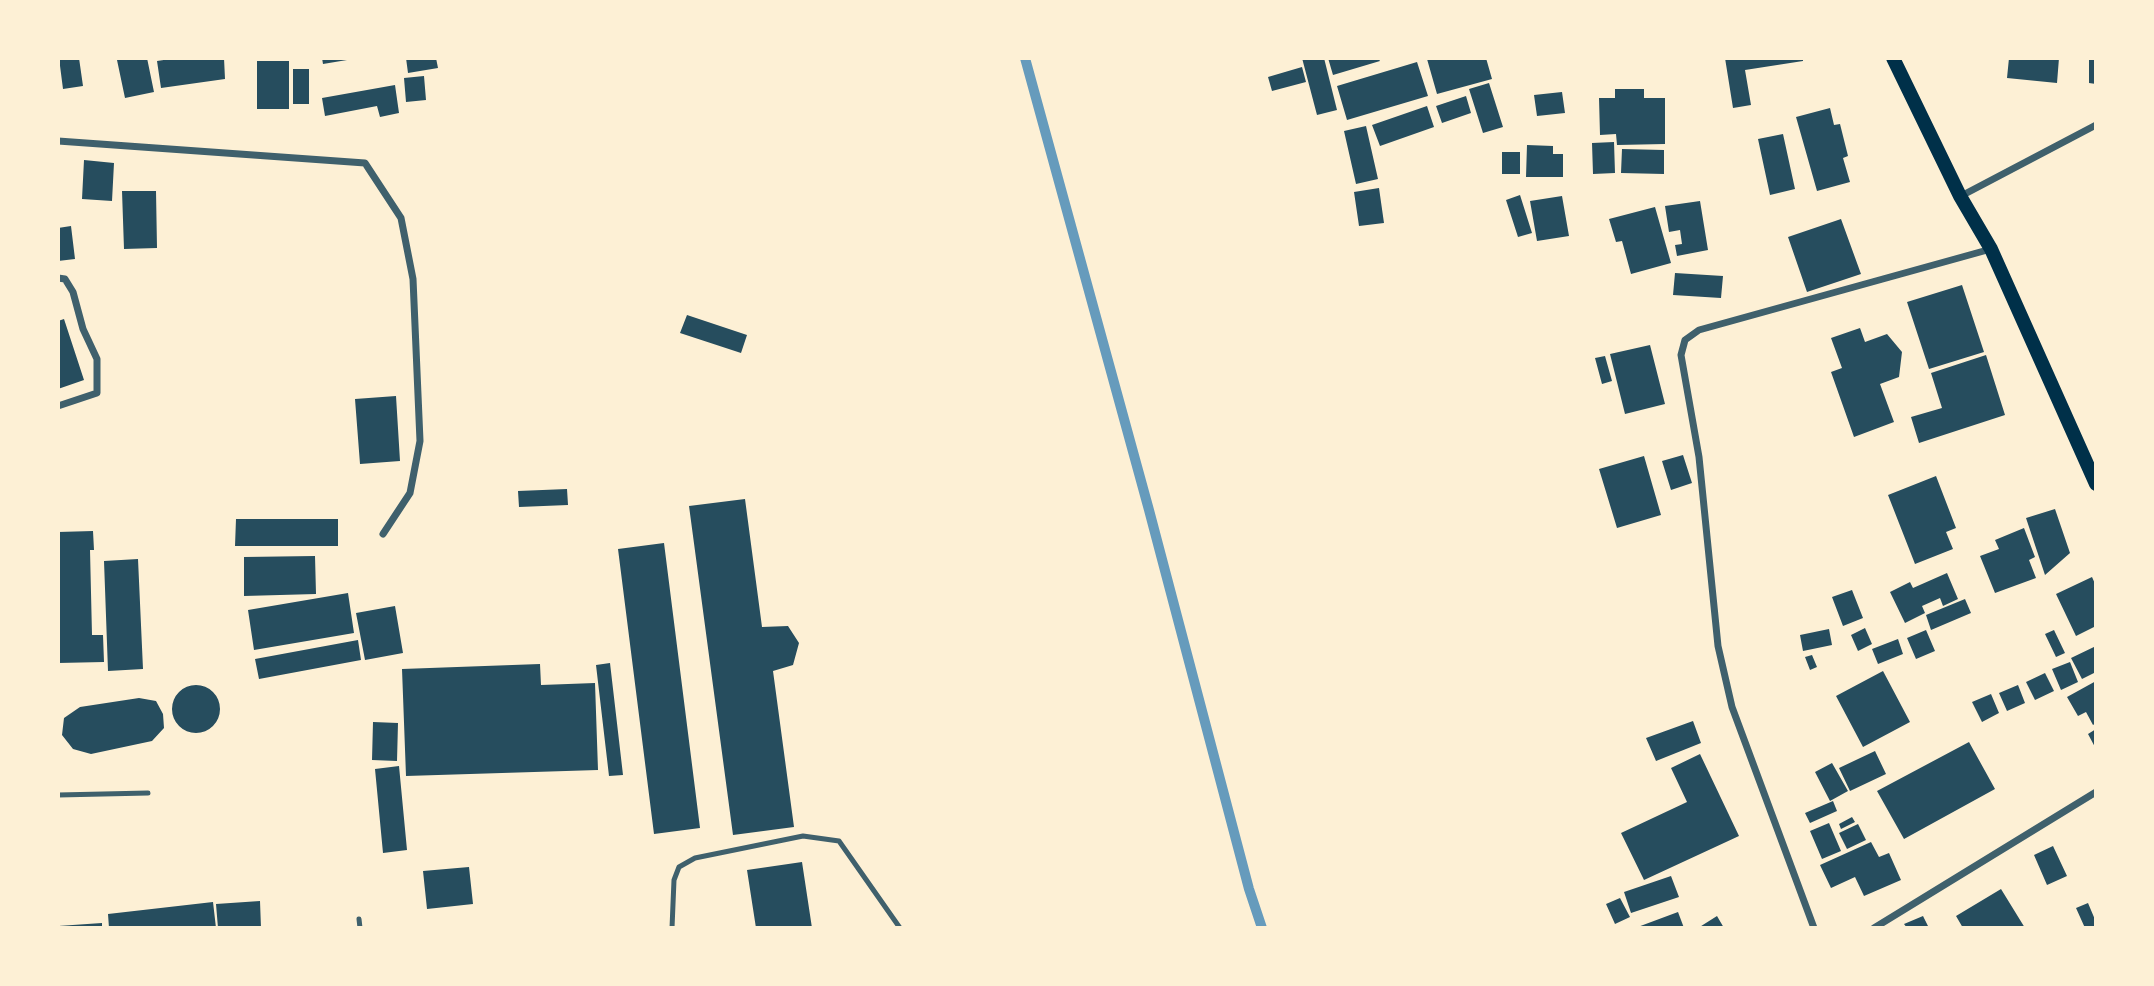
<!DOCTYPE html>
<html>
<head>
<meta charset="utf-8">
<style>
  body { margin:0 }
  #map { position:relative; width:2154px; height:986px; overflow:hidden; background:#fdf0d5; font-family:Helvetica,sans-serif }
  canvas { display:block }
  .frame { position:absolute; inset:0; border:60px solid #fdf0d5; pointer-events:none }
</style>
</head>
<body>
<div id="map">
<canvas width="2154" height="986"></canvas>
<div class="frame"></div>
</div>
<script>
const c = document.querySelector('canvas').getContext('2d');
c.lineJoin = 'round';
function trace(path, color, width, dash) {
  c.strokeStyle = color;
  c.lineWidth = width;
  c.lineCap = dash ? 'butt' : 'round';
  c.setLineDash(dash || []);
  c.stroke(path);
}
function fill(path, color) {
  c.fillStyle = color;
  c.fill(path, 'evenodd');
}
trace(new Path2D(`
  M1025 58 1149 510 1249 889 1262 928`), '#669bbc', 10);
fill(new Path2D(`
  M59 58H79L83 86 63 89Z
  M127 58H147L154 92 125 98 117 60Z
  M177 58H224L225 79 161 88 157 61Z
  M322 58H353V59L323 64Z
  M406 58H436L438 68 408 73Z
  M1302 58H1324L1337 110 1317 115Z
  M1328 58H1378L1380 61 1333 75Z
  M1434 58H1486L1492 79 1437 94 1427 59Z
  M1725 58H1803V61L1745 70 1751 105 1733 108Z
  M2009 58H2059L2057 83 2007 78Z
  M2089 60H2096V84L2089 83Z
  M257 61H289V109H257Z
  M1417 62 1428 96 1347 120 1337 86Z
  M1302 67 1306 82 1272 91 1268 77Z
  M293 69H309V104H293Z
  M424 76 426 100 406 102 404 78Z
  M1489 83 1503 127 1483 133 1469 89Z
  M395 85 399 113 380 117 377 106 325 116 322 98Z
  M1615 89H1644V98H1665V144L1617 145 1616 134 1600 135 1599 98H1615Z
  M1562 92 1565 113 1537 116 1534 95Z
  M1466 96 1471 113 1442 123 1436 106Z
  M1427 106 1434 127 1380 146 1372 125Z
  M1830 108 1834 125 1840 124 1848 156 1843 158 1850 182 1817 191 1796 117Z
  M1366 126 1378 179 1356 184 1344 131Z
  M1783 134 1795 189 1770 195 1758 139Z
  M1614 142 1615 173 1593 174 1592 143Z
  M1527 145 1553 146V154H1563V177H1526Z
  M1622 149 1664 150V174L1621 173Z
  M1502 152H1520V174H1502Z
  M84 160 114 163 112 201 82 199Z
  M1379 188 1384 223 1359 226 1354 192Z
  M122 191H156L157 248 124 249Z
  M1520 195 1532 233 1518 237 1506 200Z
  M1562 196 1569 236 1537 241 1530 201Z
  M1700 201 1708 250 1677 256 1675 245 1682 244 1680 230 1669 232 1665 206Z
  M1655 207 1671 263 1631 274 1622 241 1616 242 1609 219Z
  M1841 219 1861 274 1807 292 1788 237Z
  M71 226 75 259 58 261V228Z
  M1675 273 1723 276 1721 298 1673 295Z
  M1962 285 1984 352 1929 369 1907 302Z
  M687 315 747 335 741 353 680 333Z
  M64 319 84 380 58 389V321Z
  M1860 328 1865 342 1887 334 1902 352 1899 377 1880 384 1894 422 1854 437 1831 372 1842 368 1831 338Z
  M1650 345 1665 404 1625 414 1610 354Z
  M1986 355 2005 415 1919 443 1911 417 1942 408 1931 373Z
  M1605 356 1612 381 1602 384 1595 358Z
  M396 396 400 461 360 464 355 399Z
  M1683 455 1692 483 1671 490 1662 461Z
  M1644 456 1661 515 1617 528 1599 469Z
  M1936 476 1956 528 1946 532 1953 549 1915 564 1888 495Z
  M567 489 568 505 519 507 518 491Z
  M745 499 762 627 788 626 799 643 793 665 773 671 794 827 733 835 689 506Z
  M2055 509 2070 553 2045 575 2026 518Z
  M236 519H338V546H235Z
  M2024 528 2035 557 2029 560 2036 578 1995 593 1980 556 1999 549 1995 540Z
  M93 531 94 550H90L92 635H103L104 662 58 663V532Z
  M664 543 700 828 654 834 618 549Z
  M315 556 316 594 244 596V557Z
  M138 559 143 669 108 671 104 561Z
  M1947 573 1958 599 1943 606 1940 598 1922 606 1925 613 1905 623 1890 592 1910 582 1913 588Z
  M2092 577 2096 586V626L2076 636 2056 594Z
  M1852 590 1863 618 1843 626 1832 597Z
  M348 593 354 633 254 650 248 610Z
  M1965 599 1971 613 1931 630 1926 615Z
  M395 606 403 653 365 660 356 613Z
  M1865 628 1872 644 1858 651 1851 635Z
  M1829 629 1832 645 1803 651 1800 635Z
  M1926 630 1935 651 1916 659 1907 638Z
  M2054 630 2065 653 2056 657 2045 634Z
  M1898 639 1903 654 1878 664 1872 649Z
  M358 640 361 660 259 679 255 659Z
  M2096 646V672L2082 679 2071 658Z
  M1812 655 1817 667 1810 670 1805 657Z
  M2070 662 2078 682 2061 690 2052 669Z
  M610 663 623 775 609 776 596 665Z
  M540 664 541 685 595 683 598 770 406 776 402 669Z
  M1883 671 1910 722 1863 747 1836 696Z
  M2045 673 2054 691 2035 700 2026 682Z
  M2096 681V723L2093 725 2086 712 2078 716 2067 697Z
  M2018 685 2025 703 2007 711 1999 693Z
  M172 709a24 24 0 1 1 48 0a24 24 0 1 1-48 0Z
  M1991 694 1999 713 1982 722 1972 702Z
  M139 698 156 701 163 714 164 728 152 741 91 754 73 749 62 735 64 718 80 707Z
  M1693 721 1701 743 1656 761 1646 738Z
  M373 722 398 723 397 761 372 760Z
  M2096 729V749L2088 734Z
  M1969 742 1995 789 1904 839 1877 791Z
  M1875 751 1886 774 1850 791 1839 768Z
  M1700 754 1739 836 1644 880 1621 833 1687 802 1671 768Z
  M1832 763 1848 791 1830 801 1815 772Z
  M399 766 407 850 383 853 375 769Z
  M1833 801 1837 811 1810 823 1805 813Z
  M1852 817 1855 822 1841 829 1839 824Z
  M1829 823 1841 851 1822 859 1810 831Z
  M1858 824 1866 840 1847 849 1839 833Z
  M1871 842 1879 857 1889 853 1901 880 1864 896 1855 877 1831 888 1820 865Z
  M2053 846 2067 876 2047 885 2034 855Z
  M802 862 812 928H756L747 870Z
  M469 867 473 904 427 909 423 871Z
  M1671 876 1679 897 1631 913 1624 892Z
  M2001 889 2025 928H1963L1956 916Z
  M1620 898 1630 917 1615 924 1606 904Z
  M260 901 261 928H218L216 904Z
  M213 902 216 928H109L108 914Z
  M2088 903 2096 922V927L2093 928H2085L2076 908Z
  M1678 912 1684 928H1635Z
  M1717 916 1724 928H1698Z
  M1923 916 1929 928H1907L1904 924Z
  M102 923V928H58V926Z`), '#264d5e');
trace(new Path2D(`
  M58 795 148 793
  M359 919 360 928
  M672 928 674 880 679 867 695 858 803 836 839 841 900 928`), '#3f606c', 5);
trace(new Path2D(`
  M58 141 365 163 401 218 413 279 420 441 410 493 383 534
  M1961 196 2096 125
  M58 278 65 279 73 292 83 329 97 359V393L58 406
  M1814 928 1732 707 1718 646 1699 457 1681 355 1685 340 1699 330 1991 249
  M1874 928 2096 792`), '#3f606c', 7);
trace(new Path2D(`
  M1893 58 1960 196 1991 249 2096 484`), '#003049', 14);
</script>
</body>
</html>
